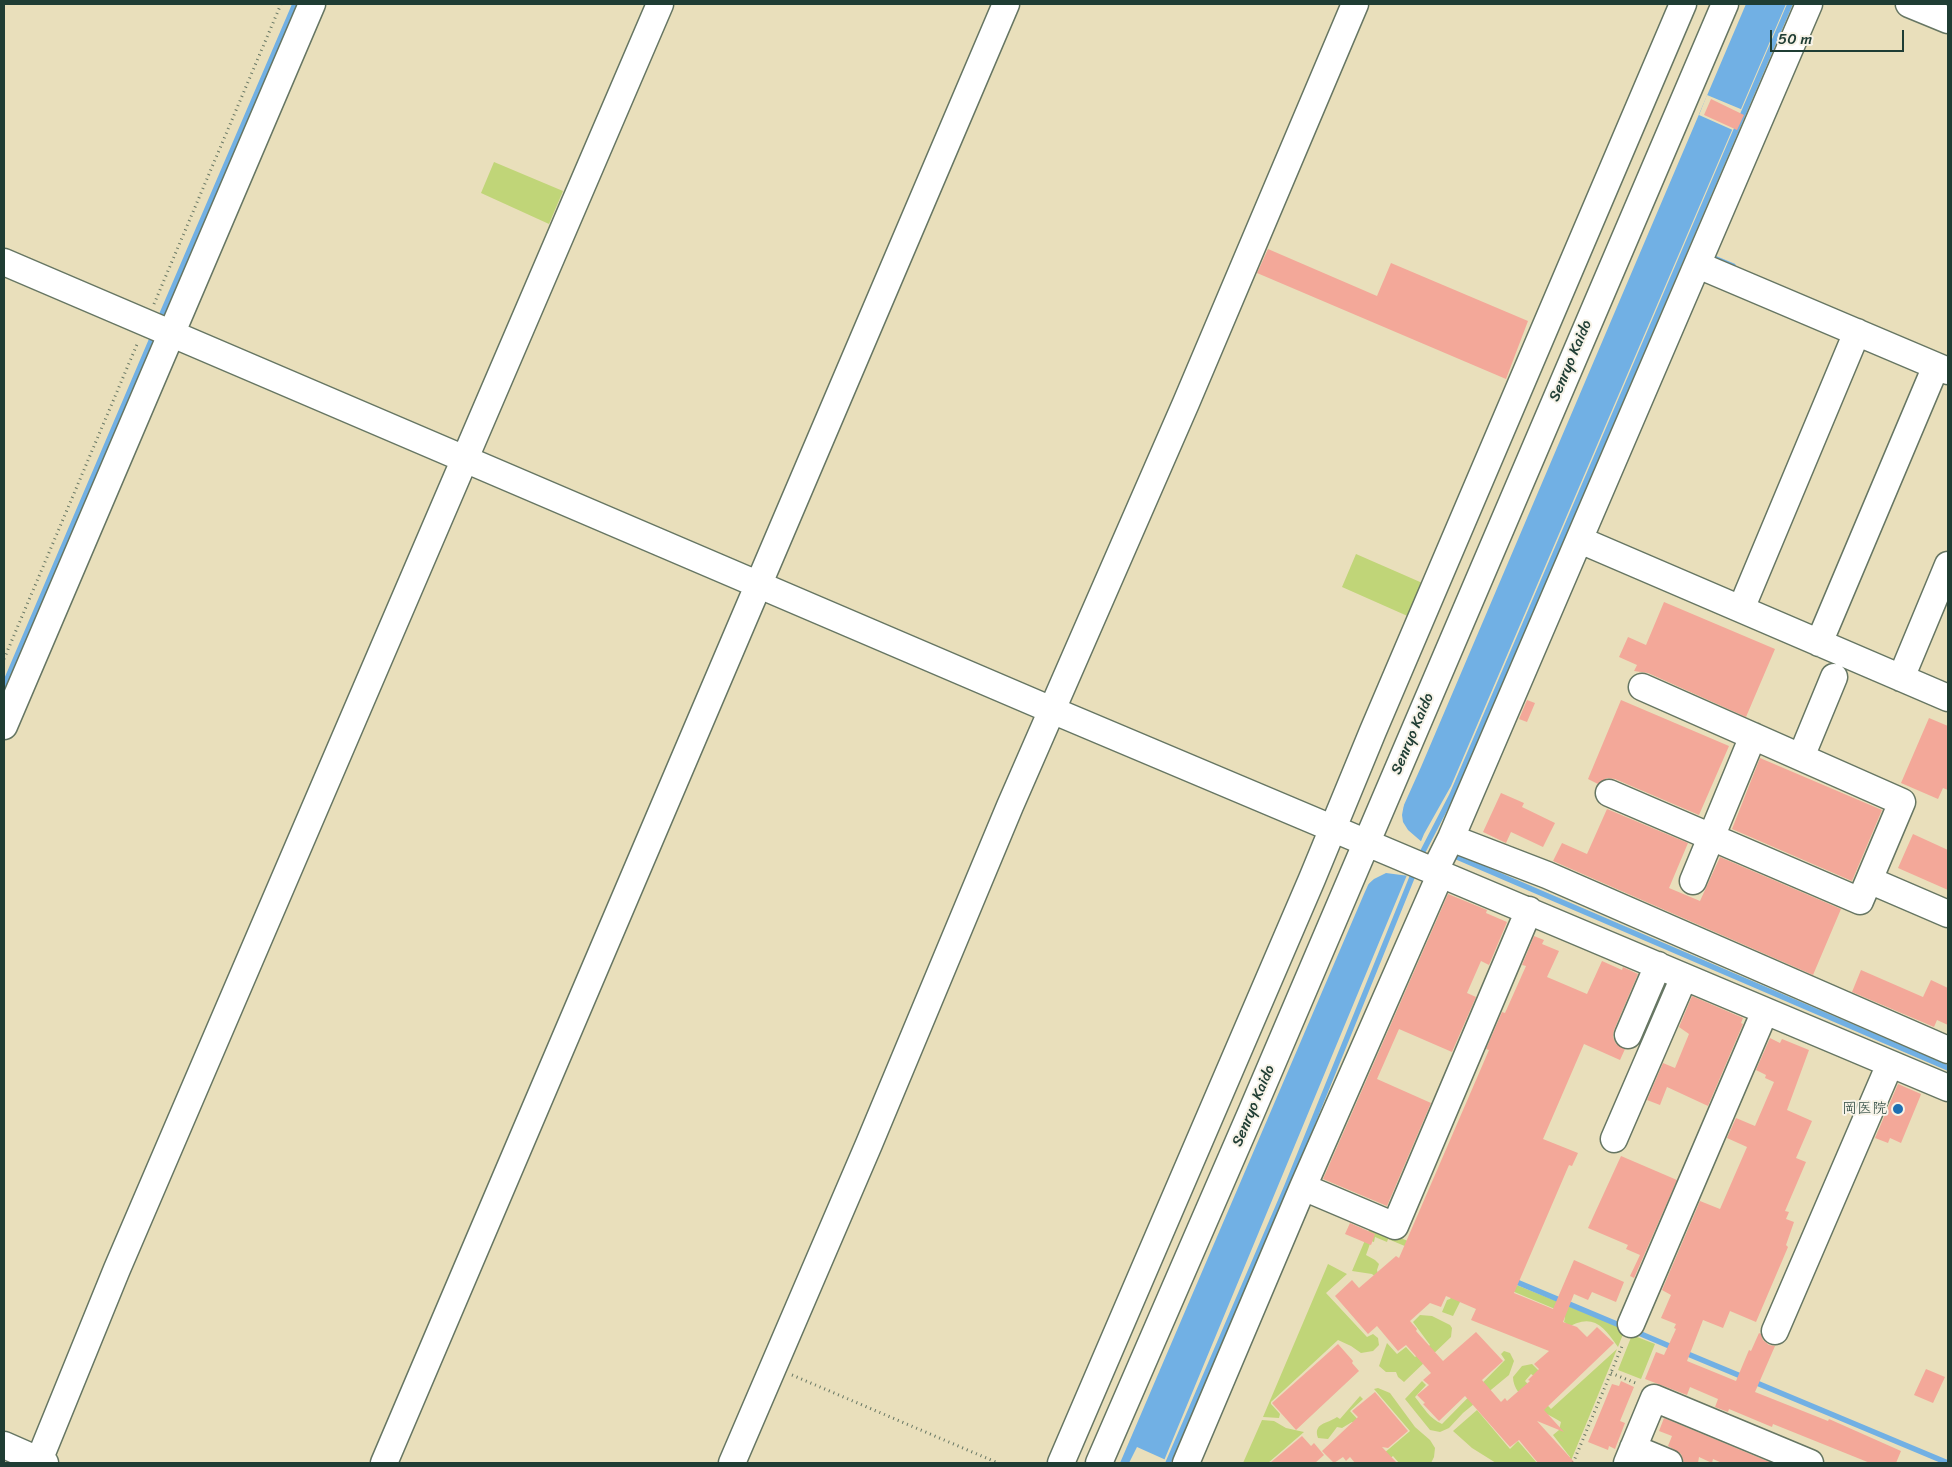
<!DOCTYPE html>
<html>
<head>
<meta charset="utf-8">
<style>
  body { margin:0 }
  #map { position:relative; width:1952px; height:1467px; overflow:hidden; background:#e9dfbb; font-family:Sriracha,sans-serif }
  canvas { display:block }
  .frame { position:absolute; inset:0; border:5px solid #1f3d34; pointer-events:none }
  .scale { position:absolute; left:1770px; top:30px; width:134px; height:22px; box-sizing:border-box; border:2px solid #1f3d34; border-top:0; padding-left:6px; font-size:15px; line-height:18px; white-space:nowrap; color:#1f3d34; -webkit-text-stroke:4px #f7f3e8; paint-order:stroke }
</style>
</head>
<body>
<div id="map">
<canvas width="1952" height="1467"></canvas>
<div class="frame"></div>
<div class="scale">50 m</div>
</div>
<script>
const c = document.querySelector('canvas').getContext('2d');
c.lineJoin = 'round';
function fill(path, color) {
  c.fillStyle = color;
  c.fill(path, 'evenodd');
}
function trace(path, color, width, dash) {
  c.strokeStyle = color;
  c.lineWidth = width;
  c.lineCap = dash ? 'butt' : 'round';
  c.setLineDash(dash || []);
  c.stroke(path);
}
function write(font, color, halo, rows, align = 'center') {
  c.font = font + ' Sriracha,"Klee One",sans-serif';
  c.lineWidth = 4;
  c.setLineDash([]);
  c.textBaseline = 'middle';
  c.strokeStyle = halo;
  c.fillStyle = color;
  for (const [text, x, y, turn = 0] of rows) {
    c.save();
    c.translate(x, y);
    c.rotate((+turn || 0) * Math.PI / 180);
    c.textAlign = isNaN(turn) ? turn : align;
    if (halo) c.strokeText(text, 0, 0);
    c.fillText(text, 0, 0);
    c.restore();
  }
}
fill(new Path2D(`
  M494 162 563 191 549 224 481 193Z
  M1356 554 1427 585 1412 618 1342 587Z
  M1371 1226 1625 1329 1618 1347C1602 1324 1591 1312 1564 1330L1566 1323 1564 1322 1565 1317 1555 1312V1309L1388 1239 1387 1242 1375 1237 1374 1242 1371 1241 1366 1255 1375 1260 1379 1264 1377 1270 1380 1281 1372 1274 1352 1271Z
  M1328 1264 1347 1274 1326 1293 1367 1337 1373 1334 1378 1338 1379 1345 1373 1351 1361 1353 1351 1346 1338 1340 1271 1402V1404L1280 1414 1279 1418 1263 1417Z
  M1452 1296 1461 1300 1453 1316 1442 1312 1447 1300 1450 1299Z
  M1420 1315 1432 1316 1450 1325 1452 1328 1451 1337 1404 1382 1398 1377 1396 1372H1386L1379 1366 1387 1343 1397 1354 1406 1347 1415 1357 1430 1345 1413 1322Z
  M1632 1335 1655 1344 1641 1379 1618 1370Z
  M1617 1349 1570 1463H1564L1570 1457 1553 1435 1559 1430 1561 1422C1545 1412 1513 1399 1513 1377L1522 1366 1532 1364 1540 1372 1537 1378 1531 1374 1525 1381 1551 1409Z
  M1504 1351 1510 1353 1514 1361 1509 1375 1463 1413 1449 1428 1440 1432 1430 1430 1405 1399 1422 1381 1426 1385 1415 1397C1423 1407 1430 1419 1442 1424L1505 1360 1501 1354Z
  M1378 1388 1390 1393 1415 1427 1430 1440 1435 1448 1434 1457 1431 1463H1399L1393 1456 1388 1460 1383 1454 1410 1431 1374 1389Z
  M1360 1396 1363 1399 1350 1411 1362 1424 1352 1422 1342 1428 1337 1427 1328 1439 1318 1438C1313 1423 1327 1424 1337 1417L1340 1419Z
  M1477 1410 1510 1449 1518 1441 1537 1463H1496L1472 1448 1453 1431Z
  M1262 1420 1274 1421 1286 1428 1304 1432 1268 1463H1243Z`), '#c0d578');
fill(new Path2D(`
  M1746 4H1786L1451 786 1424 834 1163 1463H1120L1364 894 1421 767Z`), '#71b0e4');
fill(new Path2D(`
  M1707 95 1743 110 1735 131 1699 115Z
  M1402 803 1404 804 1402 815 1403 822 1408 830 1423 843 1409 876 1386 873 1374 879 1364 888Z
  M1137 1447 1166 1460 1165 1463H1129Z`), '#e9dfbb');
trace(new Path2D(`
  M1709 256 1733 266
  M159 321 295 4
  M4 686 154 334
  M1450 854 1948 1068
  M1420 857 1452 795 1790 4
  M1512 1280 1624 1327
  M1634 1331 1674 1348
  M1683 1352 1743 1377
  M1752 1381 1948 1463
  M1168 1463 1287 1186 1415 870`), '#71b0e4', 5.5);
fill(new Path2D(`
  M1711 99 1744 115 1737 130 1704 115Z
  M1268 249 1377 296 1391 263 1528 321 1506 379 1257 273Z
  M1664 602 1775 649 1746 717 1648 673 1634 671 1637 665 1619 657 1628 637 1646 645Z
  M1527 700 1535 703 1527 722 1519 719Z
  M1621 700 1729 746 1699 815 1615 779 1607 778 1598 784 1588 779Z
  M1929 718 1948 726V790L1943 788 1938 799 1901 783Z
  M1760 758 1882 810 1852 881 1732 829Z
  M1501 793 1524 803 1522 807 1555 823 1543 847 1511 832 1506 843 1483 832Z
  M1607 809 1688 843 1669 888 1700 901 1720 857 1841 909 1813 975 1553 861 1562 843 1587 854Z
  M1913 834 1948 850V890L1898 868Z
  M1448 894 1487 910 1486 913 1507 922 1489 965 1481 961 1467 993 1476 997 1452 1052 1399 1029 1377 1079 1431 1103 1387 1206 1323 1179Z
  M1534 936 1544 940 1542 944 1559 951 1547 977 1587 994 1602 961 1622 970 1623 967 1638 974 1614 1030 1613 1037 1616 1044 1625 1049 1620 1060 1584 1044 1543 1139 1578 1153 1572 1166 1569 1165 1514 1293 1553 1309 1574 1260 1624 1282 1616 1302 1592 1292 1588 1300 1574 1294 1563 1322 1577 1327 1587 1337 1597 1327 1614 1343 1544 1410 1564 1432 1537 1421 1575 1463H1538L1519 1440 1510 1447 1465 1396 1439 1421 1423 1404 1425 1403 1417 1395 1429 1385 1423 1380 1431 1373 1406 1345 1398 1351 1377 1326 1368 1334 1335 1296 1352 1280 1359 1288 1396 1256 1399 1258 1489 1050 1486 1049 1502 1012 1505 1013 1526 966 1522 965ZM1446 1296 1476 1309 1471 1320 1549 1351 1534 1364 1539 1369 1528 1380 1530 1381 1507 1401 1505 1398 1501 1402 1482 1380 1503 1361 1476 1332 1443 1361 1416 1331 1417 1329 1410 1321 1430 1303 1441 1307Z
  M1861 970 1923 997 1931 980 1948 988V1025L1937 1020 1934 1027 1852 992Z
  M1692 996 1743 1018 1741 1023 1743 1024 1708 1106 1667 1087 1660 1105 1647 1100 1663 1063 1675 1068 1689 1034 1679 1027Z
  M1770 1038 1780 1043 1782 1039 1809 1050 1787 1110 1812 1121 1796 1158 1806 1162 1785 1211 1789 1212 1786 1219 1794 1222 1786 1245 1788 1247 1756 1322 1730 1311 1723 1328 1703 1320 1687 1361 1736 1381 1749 1350 1751 1351 1759 1333 1761 1334 1763 1340 1769 1345 1775 1346 1755 1392 1828 1421 1829 1419 1901 1451 1896 1463H1870L1773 1424 1772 1427 1729 1409 1728 1412 1715 1407 1718 1399 1690 1387 1687 1395 1645 1379 1656 1352 1664 1355 1676 1329 1674 1328 1676 1324 1661 1318 1671 1295 1662 1290 1700 1201 1720 1209 1747 1147 1727 1138 1736 1118 1755 1126 1774 1082 1765 1078 1766 1075 1756 1070Z
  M1898 1084 1921 1094 1920 1097 1901 1143 1890 1138 1888 1143 1875 1138Z
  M1621 1156 1677 1180 1634 1278 1630 1276 1640 1255 1626 1249 1628 1245 1588 1228Z
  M1350 1223 1375 1234 1371 1245 1345 1234Z
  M1338 1344 1353 1361 1352 1363 1359 1371 1296 1430 1272 1403Z
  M1926 1369 1945 1377 1933 1403 1914 1395Z
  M1621 1381 1634 1387 1620 1421 1625 1423 1615 1449 1609 1446 1608 1450 1588 1442 1612 1384 1619 1386Z
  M1375 1392 1408 1431 1388 1448 1382 1447 1397 1463H1355L1350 1457 1346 1461 1343 1457 1334 1463 1322 1451 1358 1417 1352 1411Z
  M1664 1418 1772 1463H1722L1713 1459 1712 1463 1699 1457 1698 1463H1684L1681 1454 1668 1446 1672 1436 1659 1431Z
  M1302 1436 1311 1446 1314 1443 1324 1455 1315 1463H1270Z`), '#f3a899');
const minor = new Path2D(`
  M1909 4 1948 20
  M4 262 1047 708 1948 1088
  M1698 265 1948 371
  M1580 540 1948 698
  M1741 609 1857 332
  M1819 643 1936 366
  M1901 678 1948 565
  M1642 687 1902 802 1869 880 1948 914
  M4 726 312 4
  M1801 757 1834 677
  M1609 793 1860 901 1869 880
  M1451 838 1547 875 1948 1050
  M1435 870 1451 838 1809 4
  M1693 881 1753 736
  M1628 1035 1658 965
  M1614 1139 1684 977
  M1303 1187 1395 1226 1529 910
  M1631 1324 1765 1011
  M1775 1331 1890 1064
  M4 1445 45 1463
  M1633 1448 1669 1463
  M38 1463 117 1269 660 4
  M384 1463 1006 4
  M732 1463 869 1144 1010 806 1186 403 1355 4
  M1061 1463 1312 879 1373 731 1683 4
  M1099 1463 1251 1113 1725 4
  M1186 1463 1303 1187 1441 873
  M1627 1463 1654 1398 1810 1463`);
trace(minor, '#667663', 29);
trace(new Path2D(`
  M154 304 281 4
  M4 659 138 342
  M1611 1373 1638 1384
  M792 1375 998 1463
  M1573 1463 1623 1344`), '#667663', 3, [1, 4]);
trace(minor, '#fff', 26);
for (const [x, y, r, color] of [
  [1898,1109,6,"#1f6fb2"]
]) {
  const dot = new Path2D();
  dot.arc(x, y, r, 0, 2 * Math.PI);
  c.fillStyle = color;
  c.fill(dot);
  trace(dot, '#f7f3e8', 2);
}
write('15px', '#1f3d34', '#f7f3e8', [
  ["Senryo Kaido",1571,361,-67],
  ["Senryo Kaido",1413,734,-67],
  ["Senryo Kaido",1254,1106,-67]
]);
write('15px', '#1f3d34', '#f7f3e8', [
  ["岡医院",1887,1109]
], 'right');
</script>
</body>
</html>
